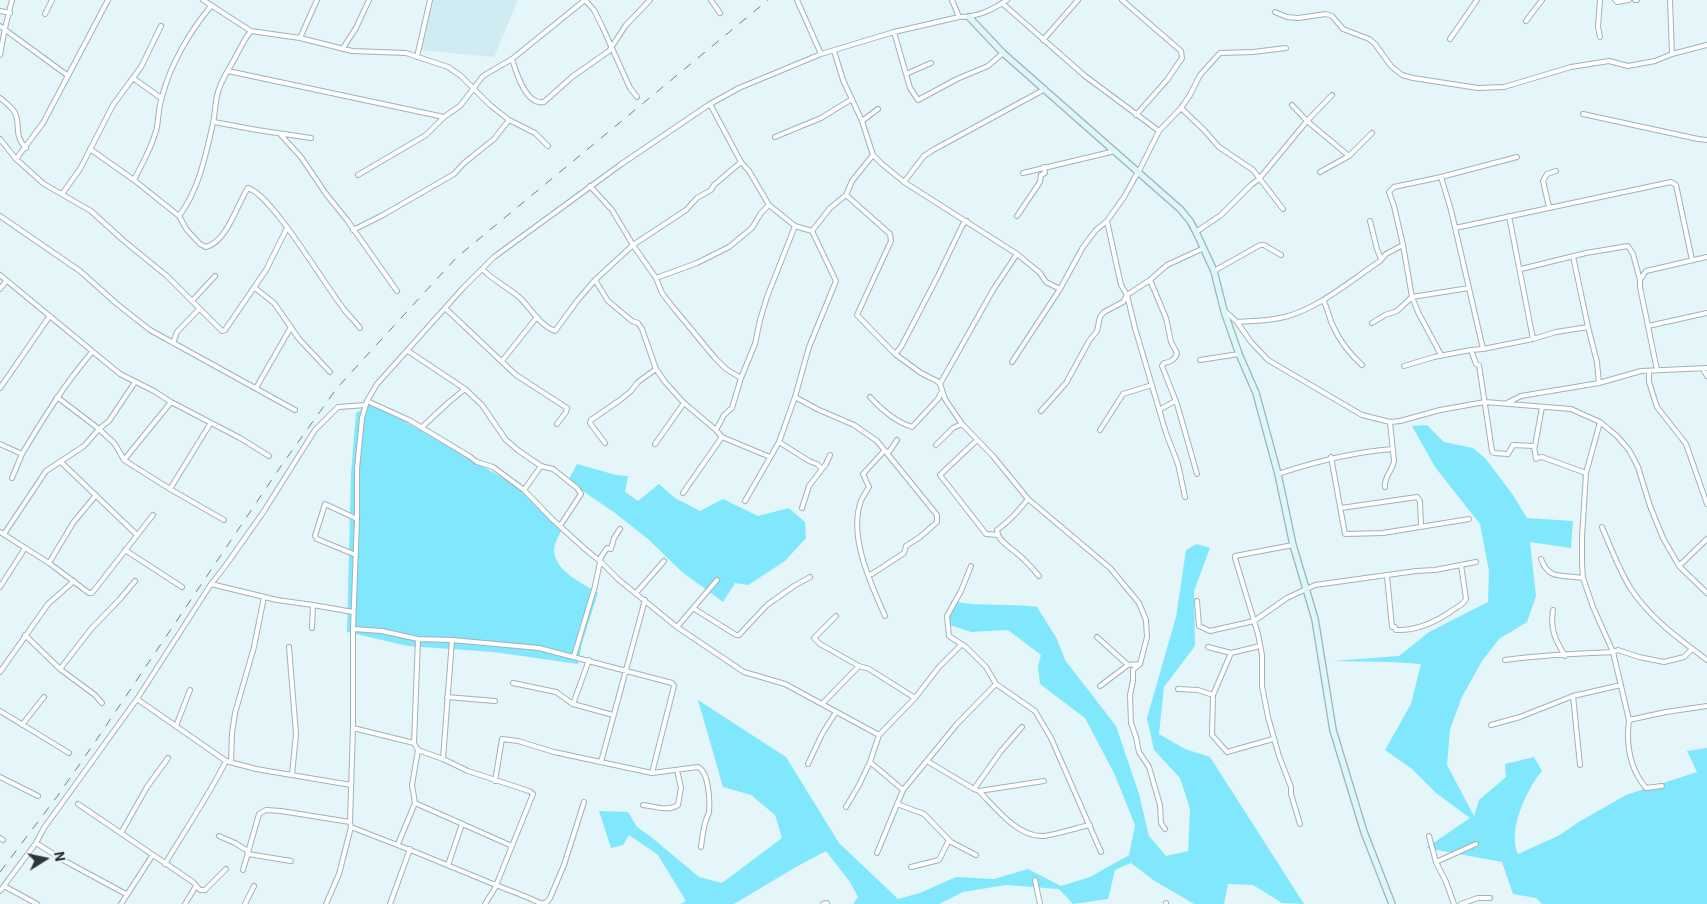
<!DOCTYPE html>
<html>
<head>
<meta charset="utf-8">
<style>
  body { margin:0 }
  #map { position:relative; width:1707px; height:904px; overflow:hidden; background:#e4f6fa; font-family:"IBM Plex Sans",sans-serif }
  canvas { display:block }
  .north { position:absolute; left:20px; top:834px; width:50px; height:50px; -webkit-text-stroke:4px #e4f6fa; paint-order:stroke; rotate:80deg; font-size:14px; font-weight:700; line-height:20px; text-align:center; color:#2f3637 }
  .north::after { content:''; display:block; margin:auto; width:18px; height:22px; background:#2f3637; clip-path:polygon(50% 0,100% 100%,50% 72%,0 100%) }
</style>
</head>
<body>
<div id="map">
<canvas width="1707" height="904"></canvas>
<div class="north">N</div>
</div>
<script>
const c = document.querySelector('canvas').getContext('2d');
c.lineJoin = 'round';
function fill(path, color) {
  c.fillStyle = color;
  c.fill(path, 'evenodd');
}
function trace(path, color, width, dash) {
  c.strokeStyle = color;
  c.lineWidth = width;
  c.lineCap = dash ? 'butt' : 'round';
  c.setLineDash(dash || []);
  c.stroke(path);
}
fill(new Path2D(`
  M430 0H518L494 57 420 50Z`), '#d0ebf1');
fill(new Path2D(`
  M373 403 520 488 561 531C559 536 554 544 554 549 554 571 582 583 598 593L582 643 578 664 494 652 408 646 347 632 351 474 356 413Z
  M1427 425 1444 442 1473 448 1485 458 1513 495 1527 518 1573 521 1571 548 1530 542 1536 596 1527 622 1499 639 1482 661 1462 697 1450 729 1447 765 1474 816 1479 800 1506 777 1505 764 1534 757 1542 771C1527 788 1507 831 1518 854L1560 835 1577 823 1626 795 1697 772 1687 751 1707 748V904H1542L1536 898 1513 894 1502 862 1426 848 1470 818 1436 793 1412 769 1385 750 1411 704 1421 664 1391 662 1332 661 1399 656 1429 632 1488 602 1489 571 1480 524 1435 467 1412 426Z
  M577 464 616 475 628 476 625 492 638 501 659 484 675 498 700 511 723 499 758 516 789 508 805 522 806 538 785 561 748 585 735 583 723 602 682 572 648 539 615 513 568 481Z
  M1197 544 1210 548 1194 591 1195 646 1164 687 1159 734 1185 749 1210 757 1304 904 1282 903 1253 885 1228 884 1224 904H1194L1153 880 1131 863 1115 870 1108 899 1073 904 1059 889 1006 885 963 892 939 904H853L858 897 850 882 826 851 796 867 734 904H680L686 901 658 855 629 835 623 845 611 848 599 811 628 812 637 827 651 837 699 877 722 883 782 838 775 815 751 795 723 787 698 700 786 757 839 843 898 899 920 893 956 877 994 879 1028 869 1061 886 1090 877 1129 855 1135 825 1114 773 1085 718 1040 684 1038 666 1041 655 1008 630 971 632 947 624 951 601C980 607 1008 603 1037 607L1057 639 1065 660 1116 726 1139 794 1149 836 1166 856 1188 851 1190 809 1180 778 1154 750 1147 718 1176 617 1186 550Z`), '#80e7fc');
const minor = new Path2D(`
  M203 0 251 31 300 38 352 51 406 53 448 67 461 76 490 105 509 120
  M585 0 594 10 602 26 630 88 637 97
  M711 0 720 13
  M797 0 821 54
  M952 0 959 17
  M1122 0 1181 51 1182 58 1167 80 1136 115
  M1600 0 1598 27 1600 37
  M1615 0 1617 2 1629 0
  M1635 0H1637
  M1670 0 1672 54
  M1002 3 1085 76 1159 131
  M0 11 10 13
  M1275 12 1287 17 1298 18 1326 14 1332 16 1343 29 1369 39 1375 44 1391 66 1402 75 1413 78 1478 88 1504 87 1571 67 1609 61 1628 66 1655 61 1672 54 1707 45
  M45 14 52 0
  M1526 21 1542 0
  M0 26 67 75
  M894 32 910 88 918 100 957 79 988 66 1003 53
  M300 38 317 0
  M1450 39 1477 0
  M1043 40 1078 0
  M343 48 356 28 369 0
  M834 51 843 80 862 121 873 155 882 164 904 182 1017 254 1040 273 1046 282 1060 289
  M0 55 5 28 12 0
  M417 57 430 0
  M512 59C516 72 526 106 544 102L572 77 609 51 626 25 650 0
  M228 71 444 117
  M906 74 931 63
  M133 78 161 98
  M0 98C5 102 12 107 15 113 21 125 13 135 26 148
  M710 104 741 162 749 171 769 205 795 226 812 231 836 281 809 347 795 397 779 442 745 501
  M1292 105 1307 121 1349 156
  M1181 108 1204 130 1219 147 1253 170 1283 209
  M1583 114 1698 139 1707 140
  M862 121 878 109
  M214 122 257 130 311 138
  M280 134 301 157 326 194 347 220 397 291
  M775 137 821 118 852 99
  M0 139 16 159 44 184 91 211 124 241 167 276 222 331 225 330 266 270 287 228
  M90 149 134 180 179 216 187 230 200 244 206 247C227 242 237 204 248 188 272 195 324 284 343 308 348 315 355 321 360 328
  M16 159 43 123 108 0
  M1139 171 1159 131 1181 108 1190 95 1200 75 1220 53 1253 52 1286 48
  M1320 172 1349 156 1372 133
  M1023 173 1115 151
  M358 175 426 135 444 117 460 106 483 76 512 59 585 0
  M1441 177 1451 210 1483 349
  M134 180C142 164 151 149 156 131 159 120 158 108 162 97 170 65 190 31 211 6
  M904 182 924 156 933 150 1045 89
  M590 186 612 210 633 245 656 278 662 293 672 306 715 358 726 369 741 378
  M62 194 80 169 113 105 141 67 161 26
  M846 195 890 234 891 241 857 315 895 354 921 373 937 381 940 384 945 399 962 424 993 456 1028 499 1110 568 1139 603 1146 620 1147 637 1140 664 1133 670V681L1130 695 1131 723 1136 737 1139 752 1149 767 1160 805 1161 823 1165 829
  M1549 207 1543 181 1547 174 1556 171
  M0 216 80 271 117 304 150 330 295 410
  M179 216C199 190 206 154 213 123 215 114 215 105 217 96 220 81 228 71 235 58 240 49 244 39 251 31
  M1017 216 1040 182 1041 175 1045 173 1044 167
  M1509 216 1533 339
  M1107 221 1121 285 1127 295 1135 328 1166 433 1178 464 1185 497
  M1370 221 1377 249 1381 259
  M1455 228 1671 182 1676 185 1692 260
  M353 230 383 215 454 174 464 163 494 139 509 120 535 133 548 146
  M812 231 830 208 846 195 852 181 873 155
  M1196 232 1221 215 1251 185 1259 179 1307 121 1332 95
  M1573 256 1588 327 1597 362 1599 383
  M482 269C493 280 507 287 519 297 531 308 539 325 555 331L577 301 595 280 633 245 686 210 697 198 711 190 714 185 741 162
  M1521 269 1586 253 1628 246 1633 254 1640 280
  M1214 271 1260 245H1264L1281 255
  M0 275 120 374 154 391 171 402 240 438 269 456
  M656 278 697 263 729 247 752 228 761 213 769 205
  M595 280 608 301 632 321 638 323 642 329 656 369 665 382 684 403 716 430 722 437 770 457
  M1150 280 1166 318 1171 342 1177 353C1176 359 1169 363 1164 363L1162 366 1177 404 1197 474
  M255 288 274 303 299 339 330 372
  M0 289 6 281
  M1323 300C1328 309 1329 318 1333 326 1340 342 1350 354 1362 365
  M192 301 215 276
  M445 308 516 375 567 408 566 412 557 424
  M1226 312 1237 322 1251 342 1268 360 1362 415 1390 422 1400 421 1440 410 1485 402 1571 409 1600 422 1617 436 1629 450 1638 467 1650 506 1663 538 1679 566 1707 593
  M1237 322C1251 321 1266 321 1280 318 1314 312 1350 281 1380 261L1386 254 1403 245
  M1372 323 1385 315 1397 311 1412 297 1469 288
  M1648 326 1707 313
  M173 343 177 332 199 309
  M1471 350 1476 364 1479 365 1492 451 1494 453 1508 454 1513 445 1534 446 1536 459
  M408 351 465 389 482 405 506 440 519 451 541 466 553 469 577 488 581 494 560 526
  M895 354 901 347 938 276 963 224 967 221
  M1441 355 1418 312 1412 297 1403 245 1394 206 1389 192 1394 187 1441 177 1517 157
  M1200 360 1239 354
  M502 361 537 317
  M1012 362 1060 289 1083 247 1096 230 1107 221 1124 197 1138 172
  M1404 366 1434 357 1471 350 1483 349 1533 339 1556 332 1588 327
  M1703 369 1707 376
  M1657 370 1640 287V280L1646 271 1707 257
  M1649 371V382L1657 407 1686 444 1707 504
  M940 384 993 290 1017 254
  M0 388 49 317
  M256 388 291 327
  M57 397 99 429 115 444 124 460 170 489 224 520
  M795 397 817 409 854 425 877 441 937 515V522L920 537 906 546 904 553 872 574 868 575
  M870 397C881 409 896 422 912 427L938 399 942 391
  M367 401 409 420 469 456 477 462 493 467 524 490 552 519 585 549 601 562 619 580 677 627 744 672 785 684 879 735
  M1507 403 1521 396 1599 383 1641 371 1707 368
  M1159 410 1175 401
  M1041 411 1066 383 1089 341 1097 331 1100 317 1104 312 1123 302 1127 295 1150 280 1167 265 1204 248
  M1600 422 1586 473 1582 537V564L1583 578 1593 607 1613 652 1629 720 1666 712 1707 706
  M421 428 449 402 465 389
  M716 430 724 415 732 408 741 378 755 344 760 320 767 297 795 226
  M1100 430 1123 394 1152 385
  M977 440 940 475 986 534 998 535
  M779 442 809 461 817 464 822 469 826 464 830 455
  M605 443 590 423 591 420 620 400 630 392 638 382 656 369
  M0 444 22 454C44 417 64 385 92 352
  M655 444 684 403
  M936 445 953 428 962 424
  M1535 446 1542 407
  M1331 457 1345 534 1383 533 1469 519
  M1536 458 1542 457 1586 473
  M124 460 171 402
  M61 462 137 535
  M1278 474C1317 461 1352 452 1393 449
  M12 478 22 454
  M1385 487C1384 476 1392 472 1394 461L1390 422
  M170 489 210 424
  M524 490 541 466
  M683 493 722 437
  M1028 499C1018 511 1010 521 997 530 998 542 1012 548 1020 556 1027 562 1033 569 1039 576
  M802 508 809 486 822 469
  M1341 508 1417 497 1420 501 1421 526
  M1602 527C1611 548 1619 570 1631 589 1650 618 1680 640 1707 660
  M0 532 49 563 89 593H92L153 515
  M4 534 46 471 84 446 99 429 109 421 135 382
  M1293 545 1235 556V558L1258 634 1262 655V686L1268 717 1279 756 1291 787V794L1300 824
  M125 550 182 587
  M356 555 317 539 315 536 325 504 357 519
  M1541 559C1549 581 1563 574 1583 578
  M49 563 73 523 96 495
  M971 566 961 591 947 616 949 636 966 647 986 667 996 684 1035 711 1051 738 1101 852
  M1679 566 1707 539
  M1387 576 1392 627H1395L1396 630C1418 631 1436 622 1453 610 1458 606 1463 605 1466 599L1461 565
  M211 584 277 600 313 605 353 612
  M0 587 25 548
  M636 593 664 561
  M1197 601 1199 626 1210 631 1254 621 1287 598 1315 585 1416 571 1435 570 1476 562
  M693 608 736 635H739L767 605 794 586 810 577
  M1553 610C1550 630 1555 639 1565 656
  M836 616 814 638 820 644 859 666
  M885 616C871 584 848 536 861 501 863 496 866 492 869 487L863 474 884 451 889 452 897 440
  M677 627 717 580
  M312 628 313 605
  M353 629 382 631 418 639 452 640 539 648 672 683 674 686 652 773
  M25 635 60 669 95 695 102 703
  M1097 637 1128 665
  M289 647 296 734 292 775
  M1208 647 1231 653 1260 646
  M1231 653 1213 695 1212 735 1227 752 1273 739
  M574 656 595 586 601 557 607 548 611 549 614 538 620 529
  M1505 660C1541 655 1577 654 1613 652L1618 650 1639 657 1664 662 1684 657 1692 649
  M60 669 91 629 120 599 135 581
  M0 672 48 604 74 581
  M513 683 556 692 573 704 613 715
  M1100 686 1128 665 1140 664
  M1178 689 1198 690 1213 695
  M1573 696 1580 765
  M447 697 495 701
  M137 699 226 761 256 769 351 785
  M573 704 589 660
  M822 704 859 666 869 669 915 698
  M0 711 69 753
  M1629 720C1626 744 1630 769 1646 788L1662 786
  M22 725 44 697
  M1491 725 1520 717 1573 696 1621 685
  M176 726 190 690
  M353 728 414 743
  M418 750 443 759 468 771 529 791 533 794 495 888 485 904
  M443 759 452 640
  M927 761 974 789 979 791C995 807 1018 838 1044 836 1059 834 1075 828 1090 825
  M231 762 232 733 235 713 254 647 264 597
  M601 762 645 600
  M870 762 903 790
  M808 764 822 734 836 712
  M0 777 38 796
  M495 781 502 739 518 741 554 752 652 773 698 767C709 772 710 801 709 812 708 816 706 819 705 823 703 831 702 839 701 847
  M974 789 1001 751 1022 727
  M979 791 1044 781
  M415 803 512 846
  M78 804 193 882 200 890H205L226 869
  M897 804 924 814 951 842 976 855
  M643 805C653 806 668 812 678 805L681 788 677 770
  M846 807 859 785 870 762 879 735 915 698 939 667 961 645
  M351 827C396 844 441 862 486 881 505 889 524 895 542 904
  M121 833 147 787 168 758
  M219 836 235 843 248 851
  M1429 836 1436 862 1446 882 1454 904
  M0 838 3 840
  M36 843 63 860 126 894
  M398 844 415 803 412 785 418 750 414 743 418 639
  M877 853 903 790 957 724 996 684
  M248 854 291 861
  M1436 862 1476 844
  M165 864C185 830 208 797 226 761
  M448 865 462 824
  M911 867 939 860 949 840
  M243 870 259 814 266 810 281 811 350 822
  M1035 880 1040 904
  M4 886 37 904
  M0 891 36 843 44 828 137 699 211 584 226 565 264 511 315 430 338 407 366 405
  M121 904 152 856
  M185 904 196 886
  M245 904 254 886
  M326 904 339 874 351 827 350 822 353 728V629L357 519V469L362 418 367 401 377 384 463 288 494 257 620 165 710 104 739 88 821 54 894 32 959 17C978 17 992 10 1007 0
  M390 904 410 849
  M540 904 547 902 550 898 564 865 584 802
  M823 904 827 903
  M1166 904V903
  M1461 904 1478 898H1490`);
const secondary = new Path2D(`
  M969 17 1003 53 1180 209 1190 221 1196 232 1214 271 1224 311 1239 354 1256 393 1278 474 1293 545 1315 619 1333 730 1364 832 1392 904`);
trace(minor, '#a1b2b6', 6);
trace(secondary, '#a1b2b6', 8);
trace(minor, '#fff', 4);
trace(secondary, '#dbf7fc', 5.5);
trace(new Path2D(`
  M0 872 56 798 95 742 281 466 337 388 456 258 768 0`), '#748082', 1, [9, 9]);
</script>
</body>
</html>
